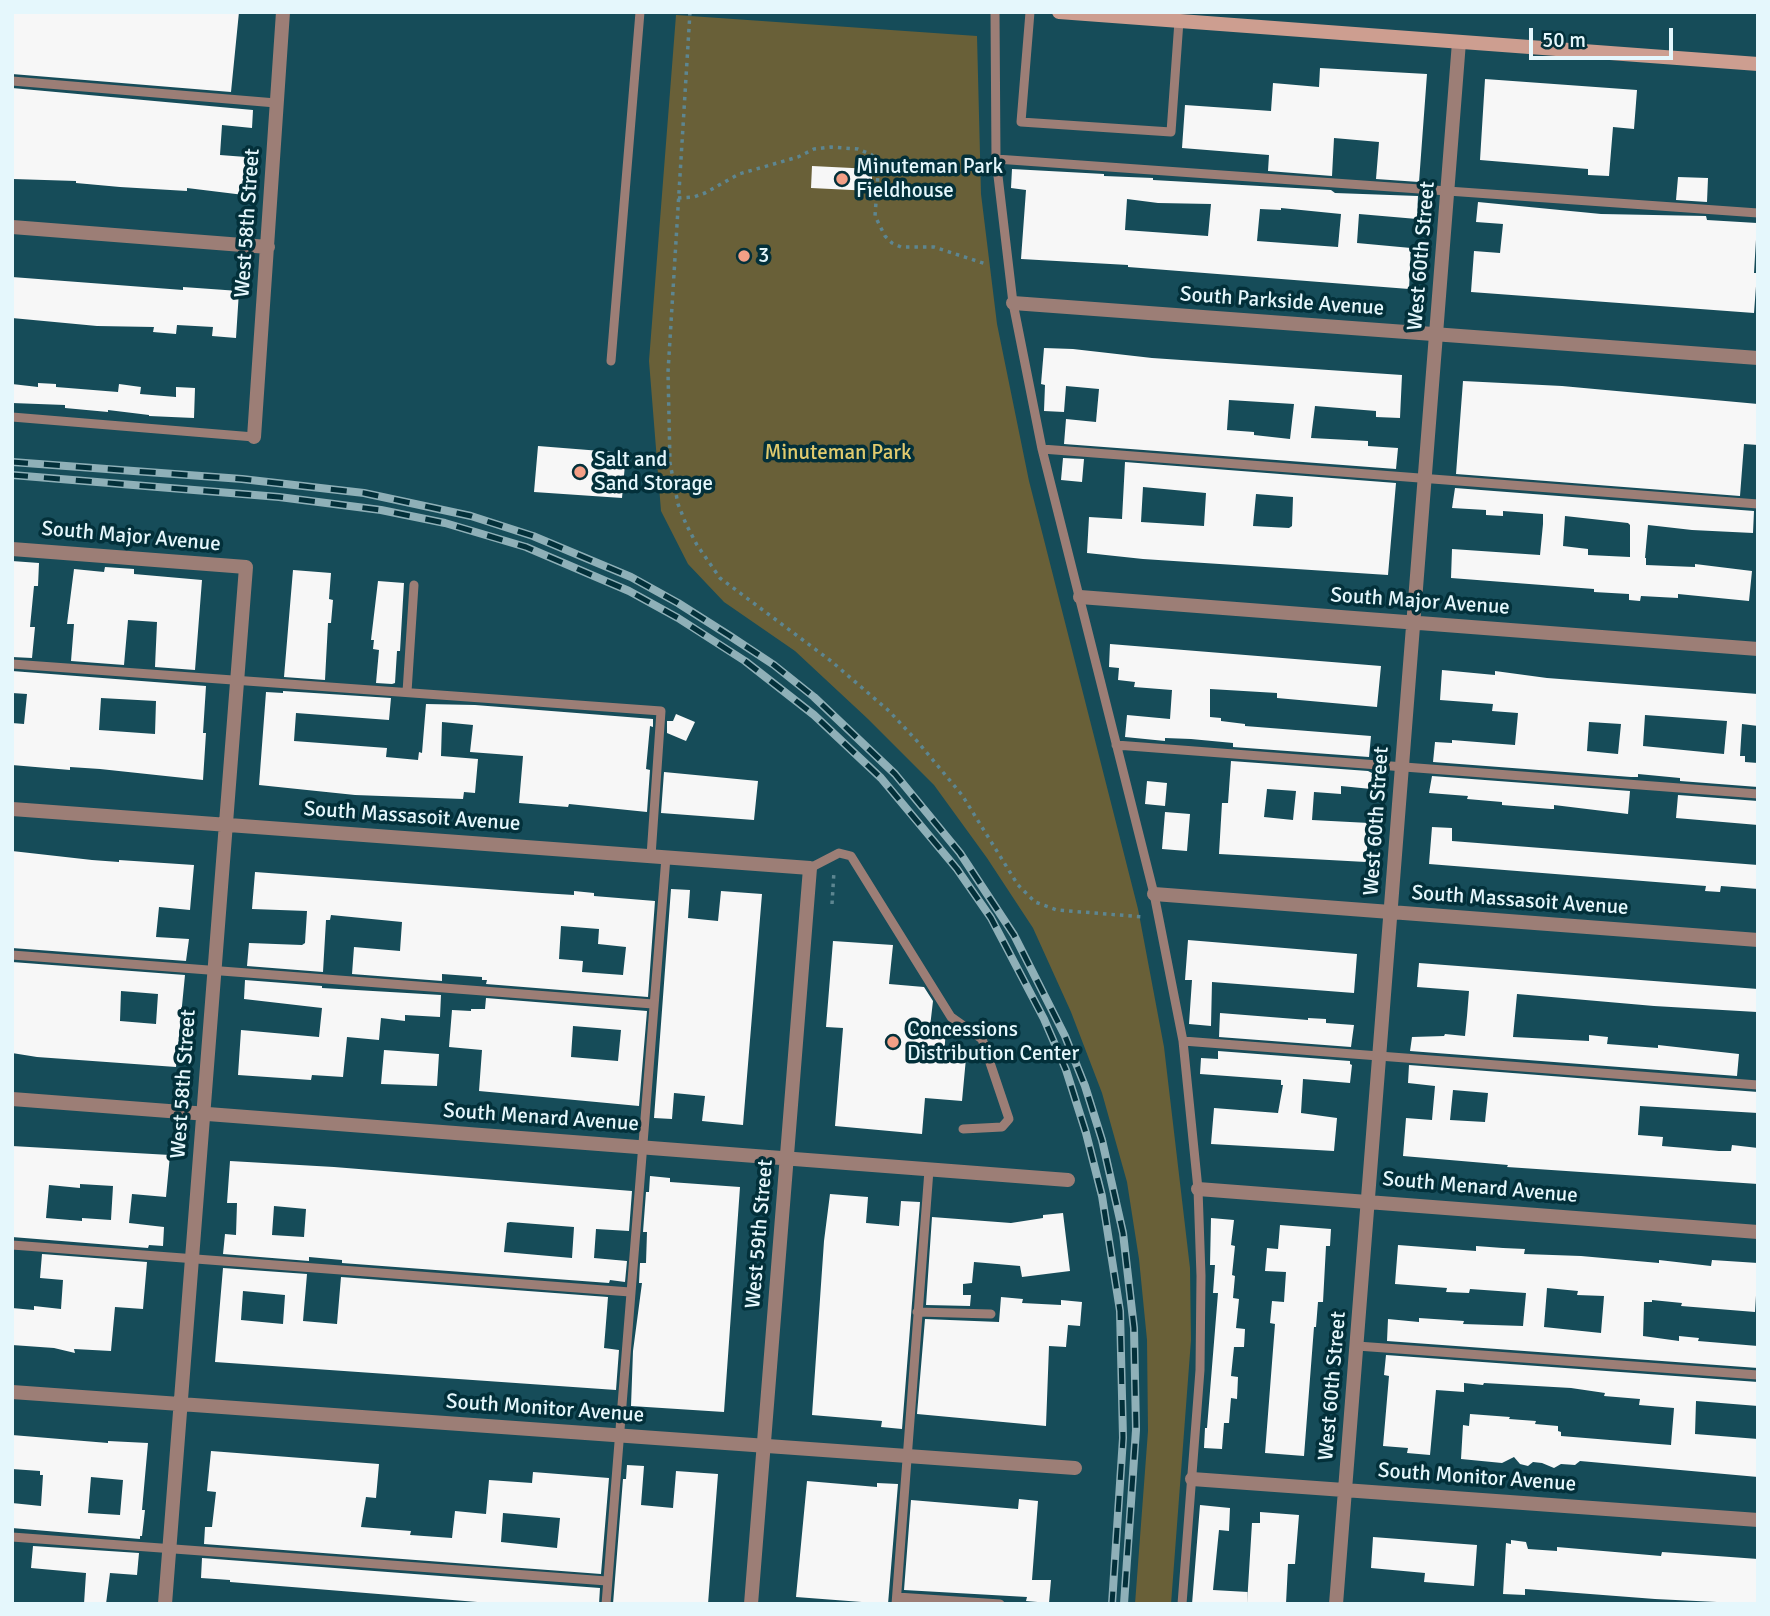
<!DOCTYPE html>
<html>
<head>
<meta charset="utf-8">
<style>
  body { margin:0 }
  #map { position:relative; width:1770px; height:1616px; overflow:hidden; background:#164c59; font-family:Signika,sans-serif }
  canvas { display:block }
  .frame { position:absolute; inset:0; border:14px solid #e5f7fc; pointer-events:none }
  .scale { position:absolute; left:1529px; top:28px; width:144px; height:32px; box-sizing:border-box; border:4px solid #e5f7fc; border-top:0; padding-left:9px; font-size:21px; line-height:24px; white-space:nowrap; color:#e5f7fc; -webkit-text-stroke:5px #03303a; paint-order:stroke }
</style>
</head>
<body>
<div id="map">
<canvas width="1770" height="1616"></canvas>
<div class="frame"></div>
<div class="scale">50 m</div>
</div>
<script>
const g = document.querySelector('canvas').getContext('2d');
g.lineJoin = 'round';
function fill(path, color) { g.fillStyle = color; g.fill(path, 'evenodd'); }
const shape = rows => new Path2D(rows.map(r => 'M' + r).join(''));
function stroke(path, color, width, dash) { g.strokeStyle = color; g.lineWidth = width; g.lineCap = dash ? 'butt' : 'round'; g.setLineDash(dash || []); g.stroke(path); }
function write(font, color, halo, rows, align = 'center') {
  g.font = font + ' Signika,sans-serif'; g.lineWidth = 7; g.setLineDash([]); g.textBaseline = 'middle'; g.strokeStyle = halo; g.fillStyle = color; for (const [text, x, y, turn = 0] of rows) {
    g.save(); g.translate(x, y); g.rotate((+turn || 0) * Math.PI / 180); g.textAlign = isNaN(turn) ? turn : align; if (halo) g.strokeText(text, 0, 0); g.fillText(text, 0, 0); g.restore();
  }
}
const green = shape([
  [676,15,977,36,981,194,997,324,1029,481,1138,909,1164,1047,1190,1268,1191,1340,1171,1604,1135,1604,1148,1431,1147,1340,1139,1259,1127,1182,1102,1093,1071,1012,1033,928,987,858,934,785,868,719,795,651,724,602,688,564,661,511,649,361]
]);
const building = shape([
  [12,12,239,12,231,92,12,74],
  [1320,68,1427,74,1419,182,1376,179,1379,142,1334,138,1332,176,1268,171,1269,155,1182,148,1185,105,1271,111,1273,83,1319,87],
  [1485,79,1637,90,1634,129,1613,127,1609,176,1588,175,1588,169,1480,160],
  [12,88,253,110,252,128,222,125,220,155,246,157,244,195,187,188,187,191,120,187,76,183,76,181,13,179],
  [812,166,872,169,872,191,811,188],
  [1012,169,1104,174,1104,176,1153,178,1153,180,1331,190,1335,193,1418,196,1417,219,1359,214,1357,243,1411,248,1409,289,1128,267,1128,265,1021,259,1026,190,1011,188],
  [1127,199,1158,203,1211,204,1208,236,1125,230],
  [1281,208,1341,214,1338,247,1257,241,1260,209,1281,210],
  [1678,177,1708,178,1707,202,1676,200],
  [1478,202,1601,214,1706,216,1707,220,1757,223,1754,273,1757,273,1754,313,1471,292,1474,251,1500,253,1503,224,1476,222],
  [12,277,183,290,183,287,239,291,236,338,212,336,213,327,177,325,176,334,153,332,154,327,97,326,12,318],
  [1044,348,1073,349,1152,358,1402,375,1400,418,1376,417,1376,411,1315,406,1311,438,1368,441,1368,446,1398,448,1396,469,1064,444,1066,419,1096,422,1099,389,1066,386,1064,412,1044,411,1045,385,1041,384],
  [1229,400,1294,404,1290,439,1254,435,1254,432,1227,430],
  [1463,381,1562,386,1758,404,1758,445,1744,444,1740,496,1456,474],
  [38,383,56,384,56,387,118,392,119,384,141,387,140,394,176,397,176,387,195,388,194,418,149,416,149,415,108,410,108,412,65,408,65,405,12,403,12,384,38,387],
  [538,446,626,453,622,498,534,492],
  [1063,458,1084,459,1082,482,1061,480],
  [1125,462,1396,483,1388,575,1143,559,1087,553,1089,517,1122,519],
  [1143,487,1206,493,1204,526,1141,522],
  [1256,494,1293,497,1292,526,1289,528,1253,526],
  [1455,488,1754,511,1753,533,1692,530,1648,525,1645,558,1646,558,1646,565,1695,567,1695,564,1752,571,1749,601,1678,594,1678,598,1641,596,1640,601,1629,600,1629,594,1594,592,1594,589,1451,578,1452,549,1540,555,1543,524,1543,514,1503,511,1503,516,1486,515,1486,510,1452,508],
  [1565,516,1628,523,1630,525,1630,557,1588,555,1588,549,1563,546],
  [12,561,39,563,38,586,34,586,30,627,35,627,32,658,12,657],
  [105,567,134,569,134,574,202,580,195,670,155,667,157,622,128,620,124,665,71,661,74,624,67,624,74,569,104,572],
  [293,570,331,573,329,599,333,600,331,623,328,623,325,680,284,677],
  [378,581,404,583,400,651,397,651,395,683,392,684,376,683,379,650,373,649,374,640,371,640],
  [1110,644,1381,666,1377,707,1277,698,1277,693,1210,689,1210,717,1221,718,1221,721,1245,724,1245,726,1371,736,1369,757,1233,747,1233,743,1191,739,1165,738,1165,741,1125,737,1127,715,1170,719,1172,690,1134,687,1135,682,1118,680,1119,668,1109,667],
  [1442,670,1495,675,1495,671,1547,678,1758,694,1758,726,1742,724,1740,756,1745,756,1745,762,1758,763,1758,787,1680,781,1680,778,1638,774,1638,777,1631,777,1433,762,1435,742,1452,743,1452,740,1515,745,1518,713,1492,711,1493,704,1440,700],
  [1645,715,1727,721,1724,754,1643,746],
  [1589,722,1621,724,1618,754,1587,751],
  [12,671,206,686,203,733,206,733,203,780,100,769,70,767,70,770,12,765,12,723,24,724,27,694,12,693],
  [101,698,156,701,155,734,99,730],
  [283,691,391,698,389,720,296,713,294,741,387,748,386,757,418,760,419,752,422,753,426,704,475,705,653,719,653,727,650,726,646,769,650,770,647,812,569,804,568,807,519,803,523,756,470,752,473,725,442,722,441,756,478,759,475,793,464,792,463,799,355,795,259,785,266,692,283,693],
  [676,714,695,722,686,741,667,733,667,721,673,721],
  [1231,761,1368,771,1372,773,1371,789,1341,786,1341,794,1314,792,1312,820,1369,823,1366,862,1219,854,1222,803,1228,803],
  [1267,789,1296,791,1293,820,1264,817],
  [664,772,758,781,754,820,661,813],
  [1432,776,1630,791,1628,814,1554,805,1554,809,1551,809,1502,805,1502,802,1467,799,1468,796,1429,793],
  [1147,781,1167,783,1165,806,1145,804],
  [1678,795,1758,801,1758,825,1676,818],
  [1165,812,1190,814,1187,851,1162,849],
  [1432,827,1452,828,1452,841,1758,865,1758,889,1721,886,1720,892,1705,891,1706,886,1429,864],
  [12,851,92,860,119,862,119,860,194,865,190,910,159,907,156,937,189,939,186,961,12,948],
  [255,872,542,893,574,895,574,891,594,893,594,896,655,901,648,997,486,984,487,980,482,980,482,977,442,974,442,981,352,974,354,947,400,951,402,922,331,915,330,920,326,920,323,972,247,966,249,943,302,945,305,943,307,911,252,909],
  [561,926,599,929,598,944,626,947,623,975,582,972,583,961,559,959],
  [671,889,690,890,688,918,718,921,721,891,762,894,743,1125,702,1121,705,1096,674,1093,672,1119,654,1118],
  [1188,940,1357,954,1354,993,1212,982,1211,1026,1189,1024,1192,980,1185,980],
  [833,941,893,945,889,984,924,987,933,1001,930,1027,946,1028,944,1057,966,1058,962,1101,925,1098,922,1134,835,1126,843,1028,826,1027],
  [12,962,185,975,176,1067,37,1057,12,1053],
  [121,991,158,994,156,1024,120,1021],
  [1419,963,1758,989,1757,1012,1654,1006,1517,994,1513,1037,1589,1041,1589,1035,1608,1037,1607,1044,1658,1048,1658,1045,1739,1054,1737,1076,1410,1051,1412,1037,1444,1036,1445,1034,1465,1036,1467,1016,1469,991,1417,987],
  [245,980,322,986,322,988,441,995,440,1017,405,1015,405,1021,381,1018,379,1040,347,1037,343,1077,312,1075,311,1080,238,1075,241,1030,319,1037,322,1008,244,999],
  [486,998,647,1011,639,1106,479,1091,482,1050,449,1047,452,1010,471,1011,471,1009,485,1009],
  [573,1026,621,1030,618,1061,571,1057],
  [1220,1013,1308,1020,1308,1018,1326,1019,1326,1023,1354,1025,1351,1047,1219,1037],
  [384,1050,439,1054,437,1086,381,1084],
  [1218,1051,1350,1061,1350,1064,1352,1065,1350,1083,1303,1079,1301,1113,1337,1118,1334,1151,1211,1144,1214,1108,1278,1113,1283,1085,1281,1085,1281,1080,1200,1074,1201,1058,1218,1059],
  [1409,1065,1758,1092,1758,1113,1640,1106,1638,1135,1663,1137,1662,1146,1719,1151,1731,1151,1732,1145,1758,1148,1758,1184,1507,1167,1508,1165,1403,1156,1406,1118,1432,1120,1435,1086,1408,1083],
  [1453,1090,1488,1093,1485,1122,1450,1120],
  [12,1146,170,1155,166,1197,132,1194,129,1223,164,1227,163,1246,149,1245,148,1248,12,1237],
  [80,1184,113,1186,111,1220,82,1218,82,1221,46,1218,49,1185,80,1188],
  [230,1161,334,1167,632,1191,629,1231,596,1229,594,1258,627,1261,625,1282,610,1280,609,1283,342,1263,342,1260,309,1257,309,1261,223,1254,225,1234,236,1235,237,1203,227,1203],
  [274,1206,306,1209,304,1237,272,1235],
  [510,1222,574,1227,572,1258,504,1252,507,1223],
  [650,1176,670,1178,670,1182,740,1187,724,1412,631,1406,633,1351,642,1283,639,1283,640,1263,646,1263,647,1232,643,1232,646,1192,649,1192],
  [830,1194,868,1197,866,1223,899,1226,901,1201,920,1202,902,1429,881,1427,882,1421,812,1415,824,1241],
  [1063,1213,1070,1271,1022,1277,1020,1266,974,1262,972,1283,963,1284,963,1295,971,1295,970,1306,926,1305,932,1217,1011,1223,1043,1218,1043,1215],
  [1211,1218,1234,1220,1231,1245,1235,1246,1232,1275,1235,1276,1233,1298,1239,1299,1236,1328,1245,1329,1244,1347,1234,1347,1231,1376,1238,1377,1237,1399,1231,1398,1229,1423,1224,1423,1222,1449,1204,1448,1205,1428,1207,1428,1218,1293,1213,1293,1215,1265,1210,1265],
  [1280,1225,1331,1229,1330,1246,1326,1246,1323,1302,1318,1302,1316,1327,1314,1327,1304,1456,1265,1453,1275,1324,1270,1323,1272,1301,1284,1302,1286,1272,1265,1271,1267,1248,1278,1249],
  [1398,1245,1476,1251,1476,1246,1503,1248,1525,1249,1524,1254,1581,1256,1659,1263,1659,1260,1711,1266,1712,1260,1758,1263,1755,1312,1681,1306,1682,1303,1652,1300,1652,1302,1644,1302,1643,1336,1679,1341,1679,1336,1699,1338,1698,1341,1758,1346,1758,1368,1387,1341,1388,1319,1419,1322,1419,1318,1464,1321,1463,1324,1523,1326,1526,1293,1470,1289,1469,1293,1446,1292,1447,1288,1395,1284],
  [1547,1288,1578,1291,1577,1295,1604,1296,1601,1333,1544,1327],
  [42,1254,147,1262,143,1309,115,1307,111,1351,74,1349,75,1353,54,1348,12,1345,12,1308,34,1310,34,1306,61,1309,63,1280,40,1278],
  [223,1268,307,1274,303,1321,337,1324,341,1277,608,1297,604,1348,619,1350,616,1390,215,1362],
  [243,1291,285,1295,283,1324,241,1320],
  [1001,1297,1023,1299,1022,1303,1061,1305,1061,1300,1082,1302,1080,1326,1068,1325,1066,1347,1049,1346,1046,1426,917,1414,925,1319,999,1322],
  [1386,1355,1758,1382,1758,1406,1696,1401,1695,1434,1758,1439,1758,1477,1580,1461,1575,1465,1561,1464,1554,1468,1542,1463,1533,1462,1528,1466,1520,1464,1514,1457,1502,1463,1461,1459,1463,1425,1469,1426,1470,1414,1510,1417,1509,1419,1536,1421,1535,1424,1558,1426,1558,1431,1561,1432,1561,1436,1671,1445,1674,1408,1639,1405,1640,1399,1604,1396,1605,1393,1571,1388,1484,1383,1483,1385,1464,1383,1464,1392,1436,1390,1430,1455,1407,1453,1408,1448,1383,1446,1389,1376,1384,1375],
  [12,1435,108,1443,108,1441,148,1443,142,1510,145,1510,142,1536,140,1536,140,1539,12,1528,12,1503,41,1506,43,1475,40,1475,40,1471,12,1469],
  [91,1477,123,1480,120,1515,88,1513],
  [211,1451,379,1464,376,1498,366,1497,361,1527,411,1531,410,1535,452,1538,455,1511,486,1514,489,1480,532,1483,533,1472,609,1478,601,1574,204,1544,205,1527,212,1527,216,1492,207,1491],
  [503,1513,560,1518,557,1548,501,1542],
  [627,1465,644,1466,641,1505,673,1508,676,1471,718,1474,708,1604,613,1604,623,1479,626,1479],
  [807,1481,877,1487,877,1483,898,1484,888,1604,796,1597],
  [1019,1499,1038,1501,1032,1580,1051,1580,1049,1603,1026,1601,1027,1597,904,1590,911,1500,1018,1509],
  [1200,1505,1230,1508,1229,1531,1219,1530,1213,1590,1248,1592,1247,1604,1192,1604],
  [1260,1512,1299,1515,1295,1564,1288,1564,1286,1604,1247,1604,1252,1523,1260,1523],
  [1373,1537,1477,1545,1474,1586,1424,1582,1425,1573,1371,1568],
  [1511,1540,1526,1542,1528,1549,1557,1551,1557,1547,1661,1556,1662,1552,1758,1559,1758,1604,1655,1599,1525,1589,1525,1595,1503,1594,1506,1543,1511,1544],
  [33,1546,139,1553,137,1575,110,1573,106,1604,84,1604,86,1573,31,1568],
  [202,1558,600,1588,599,1604,502,1604,230,1582,230,1580,201,1578]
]);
const path = shape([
  [690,12,668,372,670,463,678,504,686,524,697,545,720,578,831,661,889,711,917,741,962,795,1018,885,1035,902,1057,910,1144,917],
  [678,198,694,197,705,193,739,174,798,157,814,149,831,147,858,149,872,155,875,163,878,174,875,216,885,236,892,243,901,247,934,247,986,264],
  [832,904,834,871]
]);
const lane = shape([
  [995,12,996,159,1013,303,1042,449,1154,894,1183,1041,1198,1189,1201,1276,1200,1370,1182,1604],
  [1030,12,1021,122,1171,132,1179,21],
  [12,81,276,103],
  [996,159,1758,213],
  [611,361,640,12],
  [12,417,254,437],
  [1042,449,1758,504],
  [12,664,661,711,651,856],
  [407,692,414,585],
  [1116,745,1758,794],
  [810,868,839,853,851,856,951,1017,982,1039,1009,1119,1002,1127,963,1129],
  [12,955,653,1004],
  [1183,1041,1758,1085],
  [12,1245,630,1292],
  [917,1312,991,1314],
  [1357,1346,1758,1375],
  [12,1537,607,1581],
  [897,1597,1000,1604],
  [606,1604,666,857],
  [896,1604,929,1170]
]);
const street = shape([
  [12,227,268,247],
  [1013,303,1758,358],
  [254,437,283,12],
  [12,549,246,567,165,1604],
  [1080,597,1758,649],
  [12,809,810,868,751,1604],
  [1154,894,1758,940],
  [12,1099,1068,1180],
  [1198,1189,1758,1232],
  [12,1392,1075,1468],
  [1192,1479,1758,1520],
  [1336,1604,1459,42]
]);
const secondary = shape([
  [1059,12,1758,64]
]);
const rail = shape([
  [12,462,242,479,364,493,471,516,533,536,631,577,678,603,730,636,774,665,814,697,895,774,960,853,1014,935,1065,1036,1085,1086,1102,1140,1123,1233,1134,1328,1136,1430,1124,1604],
  [12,475,279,497,381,510,445,523,526,547,629,591,678,618,745,661,814,715,881,778,957,869,991,918,1044,1019,1066,1070,1086,1133,1102,1196,1120,1311,1123,1438,1112,1604]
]);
const markers = [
  [842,179,7,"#f39f86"],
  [744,256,7,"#f39f86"],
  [580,472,7,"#f39f86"],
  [893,1042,7,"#f39f86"]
];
const poiNames = [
  ["Minuteman Park",856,167],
  ["Fieldhouse",856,191],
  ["3",758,256],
  ["Salt and",594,460],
  ["Sand Storage",594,484],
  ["Concessions",907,1030],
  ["Distribution Center",907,1054]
];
const streetNames = [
  ["West 58th Street",248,223,-86],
  ["West 60th Street",1422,256,-85],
  ["South Parkside Avenue",1282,302,4],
  ["South Major Avenue",131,537,5],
  ["South Major Avenue",1420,602,4],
  ["South Massasoit Avenue",412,817,4],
  ["West 60th Street",1377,821,-86],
  ["South Massasoit Avenue",1520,901,4],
  ["West 58th Street",184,1084,-86],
  ["South Menard Avenue",541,1118,4],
  ["South Menard Avenue",1480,1188,5],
  ["West 59th Street",760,1234,-85],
  ["West 60th Street",1333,1386,-85],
  ["South Monitor Avenue",545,1409,4],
  ["South Monitor Avenue",1477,1478,4]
];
const parkNames = [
  ["Minuteman Park",838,453]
];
fill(green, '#696038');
fill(building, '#f7f7f7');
stroke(path, '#5d8691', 3.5, [3.5, 5]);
stroke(lane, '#9c7e76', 9);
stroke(street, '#9c7e76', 14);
stroke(secondary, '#cd9e90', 14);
stroke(rail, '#8fb0b8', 8);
stroke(rail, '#03303a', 5, [16]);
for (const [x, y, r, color] of markers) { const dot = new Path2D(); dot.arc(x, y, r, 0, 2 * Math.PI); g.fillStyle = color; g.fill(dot); stroke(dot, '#03303a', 2.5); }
write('21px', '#e5f7fc', '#03303a', poiNames, 'left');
write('21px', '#e5f7fc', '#03303a', streetNames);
write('21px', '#e1cb6e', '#03303a', parkNames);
</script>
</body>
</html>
